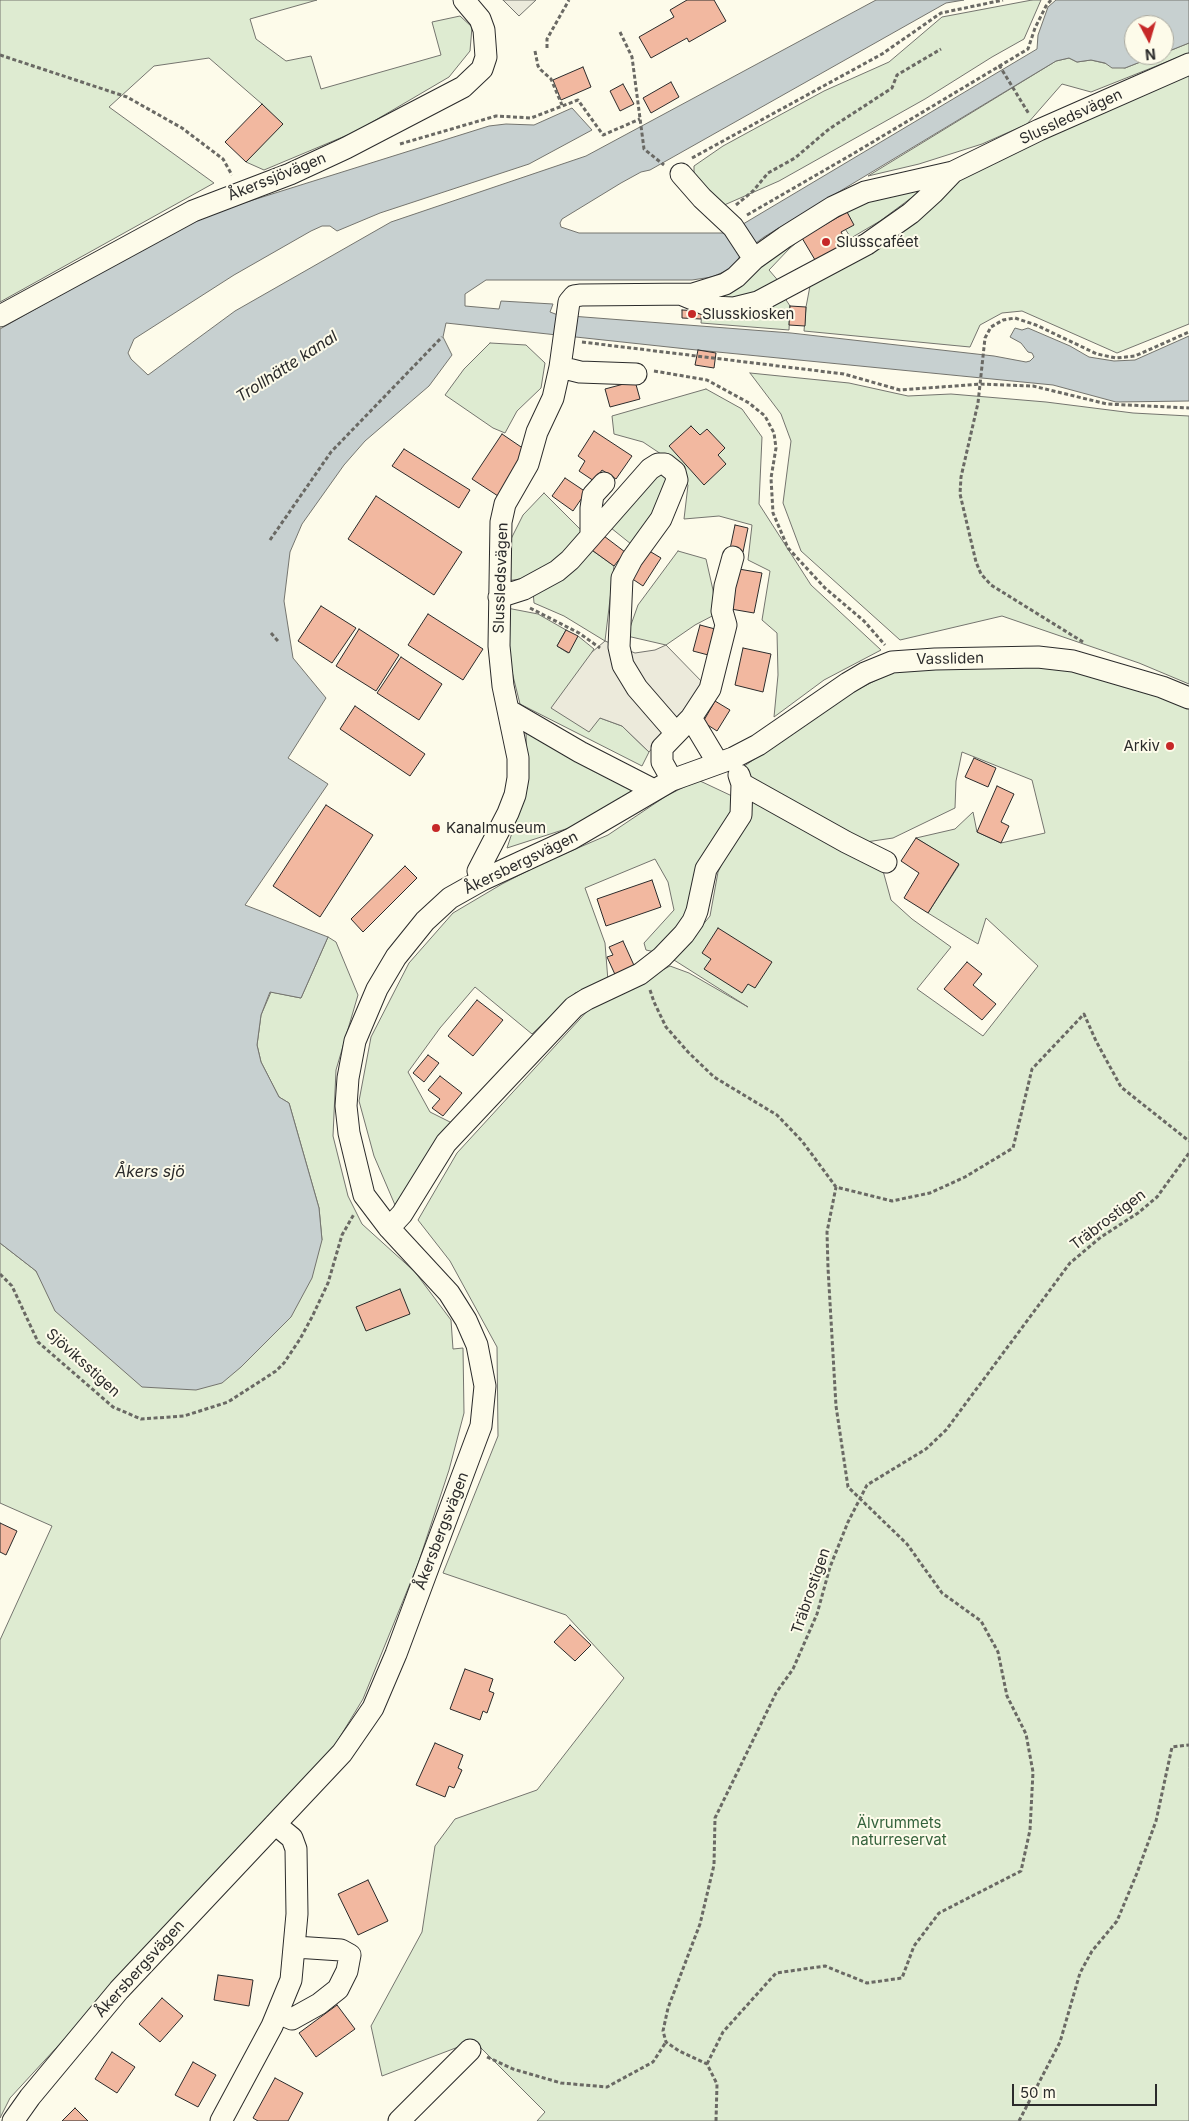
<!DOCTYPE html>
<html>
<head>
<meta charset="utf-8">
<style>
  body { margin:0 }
  #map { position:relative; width:1189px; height:2121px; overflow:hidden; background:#fdfbea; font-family:Inter,sans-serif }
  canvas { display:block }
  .north { position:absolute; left:1124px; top:15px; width:50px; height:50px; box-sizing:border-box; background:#fdfbea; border:1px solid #a9a89e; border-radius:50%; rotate:174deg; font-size:14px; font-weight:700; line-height:20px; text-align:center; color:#2b2b2b }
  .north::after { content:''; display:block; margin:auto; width:18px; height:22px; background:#c62828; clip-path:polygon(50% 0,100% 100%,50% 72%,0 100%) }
  .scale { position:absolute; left:1012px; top:2084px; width:145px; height:22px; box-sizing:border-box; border:2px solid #2b2b2b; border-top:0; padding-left:6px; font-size:15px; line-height:18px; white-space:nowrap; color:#2b2b2b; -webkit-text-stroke:4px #fdfbea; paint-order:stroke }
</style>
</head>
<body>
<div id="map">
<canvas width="1189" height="2121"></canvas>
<div class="north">N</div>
<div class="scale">50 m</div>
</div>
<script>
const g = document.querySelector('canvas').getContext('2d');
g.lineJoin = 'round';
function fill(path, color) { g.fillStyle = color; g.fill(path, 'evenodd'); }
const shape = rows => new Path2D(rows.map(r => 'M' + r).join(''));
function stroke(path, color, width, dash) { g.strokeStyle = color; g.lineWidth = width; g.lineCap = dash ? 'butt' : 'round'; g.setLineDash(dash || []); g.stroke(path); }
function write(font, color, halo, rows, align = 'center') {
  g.font = font + ' Inter,sans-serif'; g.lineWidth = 4; g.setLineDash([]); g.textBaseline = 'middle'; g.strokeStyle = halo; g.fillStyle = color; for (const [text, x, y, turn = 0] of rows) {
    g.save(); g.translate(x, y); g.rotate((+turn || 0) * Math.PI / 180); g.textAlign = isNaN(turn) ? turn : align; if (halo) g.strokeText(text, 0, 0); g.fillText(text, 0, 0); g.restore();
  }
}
const green = shape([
  [0,0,317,0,250,19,256,39,286,61,311,56,321,89,441,55,432,22,460,16,472,27,470,51,449,77,357,131,264,170,246,162,282,124,262,104,209,58,154,66,109,107,214,183,0,302,0,0],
  [1032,0,1041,0,1024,39,992,57,925,99,779,181,722,206,694,176,694,166,723,146,824,91,889,62,942,17,1032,0],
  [1189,43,1189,53,1091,92,1062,84,1027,124,982,144,919,164,868,176,1056,61,1069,58,1077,62,1091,60,1125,68,1158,55,1164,55,1164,53,1189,43],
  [1189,71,1189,324,1117,353,1022,311,1002,313,980,325,970,347,804,331,806,307,810,286,819,273,959,173,1189,71],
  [930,184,880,221,851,238,833,210,930,184],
  [802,238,789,249,769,270,781,284,751,298,723,300,714,292,802,238],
  [781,292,790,306,789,330,701,323,702,311,781,292],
  [490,343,526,345,545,363,541,388,517,411,505,433,493,428,445,395,464,369,490,343],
  [750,373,849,383,908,396,951,394,1046,402,1133,413,1189,416,1189,684,1139,663,1002,616,900,640,801,551,783,503,791,441,781,414,750,373],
  [706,389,742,409,762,437,759,504,811,585,881,650,824,680,774,717,778,675,777,633,762,620,770,571,748,560,752,525,719,516,684,519,688,485,661,454,643,442,614,434,612,416,706,389],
  [661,469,670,481,665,494,631,544,611,528,661,469],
  [544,493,582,531,554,567,528,578,506,581,511,539,523,515,544,493],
  [589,548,614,566,605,641,564,616,534,603,533,591,589,548],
  [678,551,706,559,713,590,716,614,695,625,666,645,627,636,638,605,678,551],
  [507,608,538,614,566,630,557,646,568,653,578,636,594,649,592,652,600,718,622,726,649,752,642,766,520,704,508,656,507,608],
  [1002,665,1072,669,1160,695,1189,707,1189,2121,537,2121,545,2112,474,2041,382,2076,371,2026,422,1932,435,1846,455,1819,537,1790,624,1678,566,1615,443,1573,498,1436,497,1347,450,1261,418,1220,457,1153,590,1008,670,966,689,973,748,1007,674,960,710,916,718,872,754,796,882,867,891,900,912,919,951,947,917,989,983,1036,1038,966,986,918,978,944,928,913,959,865,916,838,955,829,973,812,977,832,1001,843,1045,833,1032,780,962,752,956,781,955,808,893,838,866,842,749,783,743,767,848,694,897,670,1002,665],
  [526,729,639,789,575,826,507,848,527,788,526,729],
  [698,780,732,796,733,811,689,917,655,952,646,950,644,943,674,910,668,882,655,859,585,888,605,943,608,981,575,993,532,1034,475,987,440,1028,408,1072,430,1112,452,1123,395,1205,374,1156,359,1101,371,1037,409,963,453,913,502,884,543,863,608,835,666,796,698,780],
  [328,937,336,942,358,995,336,1070,333,1136,348,1196,362,1224,415,1272,451,1320,453,1349,463,1348,464,1413,449,1470,418,1564,363,1699,335,1745,10,2098,0,2118,0,1640,52,1526,0,1503,0,1243,36,1271,44,1285,322,1240,319,1208,289,1103,279,1097,261,1062,257,1045,261,1015,271,992,301,998,328,937]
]);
const parking = shape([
  [503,0,536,0,519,16,503,0],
  [605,641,635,653,655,650,666,645,705,685,649,752,622,726,600,718,589,732,551,708,592,652,605,641]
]);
const water = shape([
  [876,0,964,0,946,3,650,170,641,172,621,183,562,219,560,223,561,227,579,233,728,233,1037,49,1038,35,1048,7,1056,0,1189,0,1189,43,1164,53,1164,25,1134,25,1134,55,1158,55,1125,68,1112,68,1105,63,1091,60,1077,62,1069,58,1056,61,764,237,741,254,736,263,728,270,712,277,692,280,486,280,465,294,465,306,499,309,501,301,553,304,550,312,558,315,791,333,994,356,1026,362,1030,361,1034,357,1032,353,1028,352,1021,343,1010,337,1015,328,1022,330,1028,328,1070,346,1089,357,1114,361,1135,360,1189,336,1189,401,1116,402,1053,385,687,349,446,323,443,337,452,355,429,386,365,441,344,465,302,524,290,552,284,601,293,658,326,698,288,758,328,784,245,905,328,937,301,998,270,992,261,1015,257,1045,261,1062,279,1097,289,1103,319,1208,322,1240,312,1278,291,1317,241,1367,222,1383,196,1390,142,1387,55,1311,36,1271,0,1243,0,329,168,234,221,210,489,126,506,124,534,125,572,108,592,130,529,164,380,213,337,231,330,226,322,226,311,231,234,275,134,339,128,353,131,359,148,375,235,311,391,222,586,156,876,0]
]);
const building = shape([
  [687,0,714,0,726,21,689,42,687,38,651,58,639,37,674,17,670,10,687,0],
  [583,67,591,87,561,100,553,80,583,67],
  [671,82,679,97,651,113,643,98,671,82],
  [623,84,634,104,620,111,610,91,623,84],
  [262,104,283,124,246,162,225,142,262,104],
  [847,212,854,225,841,232,849,246,818,265,802,238,847,212],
  [790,306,806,307,805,326,789,325,790,306],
  [682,310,702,311,701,319,682,318,682,310],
  [698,350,716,353,714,368,695,365,698,350],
  [635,381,640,399,610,407,605,389,635,381],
  [691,426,700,435,707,429,725,448,718,455,726,464,704,485,669,446,691,426],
  [594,431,632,456,616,479,602,470,594,481,579,471,585,461,578,456,594,431],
  [502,434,527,451,498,496,472,479,502,434],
  [404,449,470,490,459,508,392,466,404,449],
  [565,478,586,492,573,511,552,496,565,478],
  [376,496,462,552,434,595,348,539,376,496],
  [735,525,748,528,743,552,730,549,735,525],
  [600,533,625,552,614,566,589,548,600,533],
  [646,549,661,558,643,586,628,576,646,549],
  [733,568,762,573,754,613,725,608,733,568],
  [321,606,356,628,332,663,298,641,321,606],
  [428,614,483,649,463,680,408,645,428,614],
  [700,625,719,630,712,656,693,651,700,625],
  [359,629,399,655,376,691,336,666,359,629],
  [566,630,578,636,569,653,557,646,566,630],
  [743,648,771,654,763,692,735,685,743,648],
  [401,657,442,684,419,720,377,693,401,657],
  [715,701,730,710,717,731,703,722,715,701],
  [355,706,425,754,410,776,340,729,355,706],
  [974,758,996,768,988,787,965,777,974,758],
  [997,786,1014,794,1001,822,1009,826,1001,843,977,832,997,786],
  [326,805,373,835,320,917,273,886,326,805],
  [916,838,959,864,928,913,904,898,919,873,901,861,916,838],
  [405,866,417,878,363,932,351,919,405,866],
  [652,880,661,907,606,926,597,899,652,880],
  [718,928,772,962,755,988,748,984,742,993,704,969,711,959,702,953,718,928],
  [623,941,637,972,618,981,607,957,613,955,609,947,623,941],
  [967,962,982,974,973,985,996,1004,982,1020,944,989,967,962],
  [477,1000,503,1020,473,1056,448,1036,477,1000],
  [428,1055,439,1063,424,1082,413,1073,428,1055],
  [440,1076,462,1093,443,1116,432,1108,440,1099,428,1090,440,1076],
  [400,1289,410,1314,366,1331,356,1307,400,1289],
  [0,1523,17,1531,6,1555,0,1552,0,1523],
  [570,1625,591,1645,575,1661,554,1642,570,1625],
  [465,1669,493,1679,489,1691,494,1693,487,1713,483,1711,480,1720,450,1709,465,1669],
  [435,1743,463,1755,458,1768,462,1770,454,1788,449,1786,445,1797,416,1785,435,1743],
  [368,1880,388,1921,358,1935,338,1894,368,1880],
  [218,1975,253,1980,249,2006,214,2000,218,1975],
  [162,1998,183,2016,160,2042,139,2024,162,1998],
  [337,2005,355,2029,316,2057,299,2033,337,2005],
  [112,2052,135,2067,117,2093,95,2079,112,2052],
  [193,2062,216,2075,198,2107,175,2095,193,2062],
  [275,2078,303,2093,288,2121,258,2121,253,2118,275,2078],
  [75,2108,88,2121,62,2121,75,2108]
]);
const path = shape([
  [620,32,632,57,644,149,664,165],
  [547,48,547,39,569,0],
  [535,51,538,66,541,70,551,79,562,105],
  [0,55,127,97,182,128,223,159,232,175],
  [999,65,1029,114],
  [400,144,496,116,531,118,578,100,603,135,640,119],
  [692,158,882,54,941,13,1003,0],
  [736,205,753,191,768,173,795,158,829,129,892,88,897,75,941,49],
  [747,215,851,155,1028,49,1035,28,1046,6,1051,0],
  [582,342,844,374,900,390,981,384,1033,386,1107,404,1189,408],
  [654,371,707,380,749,403,765,416,774,433,776,448,771,478,773,513,788,548,825,588,864,621,885,645],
  [270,540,331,452,442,337],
  [530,608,579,633,600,648],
  [271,633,278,641],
  [1083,642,991,585,981,574,976,562,960,494,961,477,978,403,985,338,991,327,1003,320,1015,318,1036,325,1097,354,1116,358,1135,356,1189,332],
  [650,990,654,1002,666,1027,688,1052,714,1077,777,1115,802,1141,836,1187,892,1201,930,1193,965,1177,1013,1148,1032,1069,1084,1014,1096,1041,1121,1087,1189,1141],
  [0,1274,12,1286,38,1342,113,1407,141,1419,184,1416,228,1402,276,1371,284,1363,300,1339,312,1317,328,1283,342,1235,354,1214],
  [487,2057,513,2069,561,2083,607,2087,653,2062,666,2042],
  [707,2064,723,2032,776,1973,825,1966,867,1983,902,1978,914,1946,939,1913,1021,1871,1030,1830,1033,1772,1026,1734,1007,1696,998,1652,981,1621,942,1593,907,1544,848,1487,836,1406,828,1268,827,1232,836,1187],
  [716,2121,717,2084,707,2064,679,2051,666,2042,663,2031,668,2008,700,1924,714,1865,715,1818,776,1693,793,1669,817,1614,830,1567,848,1522,867,1485,926,1449,946,1430,1070,1263,1101,1237,1138,1213,1157,1197,1189,1153],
  [1019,2121,1060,2042,1080,1973,1092,1951,1117,1921,1137,1873,1156,1821,1172,1747,1189,1745]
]);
const minor = shape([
  [681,174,702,198,733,227,754,259],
  [683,295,712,307,734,308,758,302,867,244,911,213,933,193,953,172],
  [0,316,193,211,290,174,346,148,463,87,482,69,486,57,484,30,480,19,464,0],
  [560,367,580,372,636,374],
  [591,535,591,508,593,495,604,483],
  [499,597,524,589,557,571,570,560,650,469,658,464,665,464,675,472,677,480,661,519,632,559,622,578,619,647,623,665,637,688,676,733],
  [508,710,580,752,654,790],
  [691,718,718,763],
  [739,775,742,784,846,842,886,862],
  [672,780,662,762,662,748,691,718,710,689,726,625,722,611,725,586,733,557],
  [482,880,478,871,508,813,515,795,518,778,518,758,503,686,499,646,501,522,505,504,528,464,537,432,553,398,560,367,569,302,574,296,581,295,693,294,725,284,736,277,754,259,785,237,833,207,865,192,953,172,1039,130,1189,64],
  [389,1228,402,1214,446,1143,574,1007,587,999,640,974,662,957,684,934,693,921,697,911,706,869,741,815,742,784],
  [278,2013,292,2019,319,2004,338,1989,347,1971,350,1955,341,1950,295,1947],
  [13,2121,30,2097,119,1990,342,1753,373,1708,396,1654,475,1442,481,1426,485,1386,477,1345,466,1320,449,1293,389,1228,364,1195,349,1133,346,1106,348,1078,355,1041,377,989,396,957,425,921,450,898,482,880,571,839,672,780,733,758,758,745,848,683,865,673,892,662,935,659,1038,657,1073,661,1162,687,1189,698],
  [221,2121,272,2026,291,1980,297,1914,296,1849,292,1838,275,1824],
  [399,2121,470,2050]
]);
const markers = [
  [826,242,5,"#c62828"],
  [692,314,5,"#c62828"],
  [1170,746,5,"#c62828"],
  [436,828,5,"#c62828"]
];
const streetNames = [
  ["Slussledsvägen",1071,117,-25],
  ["Åkerssjövägen",277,177,-22],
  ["Slussledsvägen",501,578,-88],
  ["Vassliden",950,659,-1],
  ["Åkersbergsvägen",521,863,-26],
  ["Träbrostigen",1108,1220,-37],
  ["Sjöviksstigen",83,1363,42],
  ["Åkersbergsvägen",442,1531,-69],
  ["Träbrostigen",811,1591,-71],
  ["Åkersbergsvägen",140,1969,-48]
];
const poiNames = [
  ["Slusscaféet",836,242],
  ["Slusskiosken",702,314],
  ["Arkiv",1160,746,"right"],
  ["Kanalmuseum",446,828]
];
const parkNames = [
  ["Älvrummets",899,1823],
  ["naturreservat",899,1840]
];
const waterNames = [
  ["Trollhätte kanal",287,367,-33],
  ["Åkers sjö",150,1172]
];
fill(green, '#deebd1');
stroke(green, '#74746e', 1);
fill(parking, '#eceadb');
stroke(parking, '#74746e', 1);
fill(water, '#c7d0d0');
stroke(water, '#74746e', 1);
fill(building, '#f2b8a0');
stroke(building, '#2b2b2b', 1);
stroke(minor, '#2b2b2b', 23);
stroke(path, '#6a6964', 3, [4, 2.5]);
stroke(minor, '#fdfbea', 21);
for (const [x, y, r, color] of markers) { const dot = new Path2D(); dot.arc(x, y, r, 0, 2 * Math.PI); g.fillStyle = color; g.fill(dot); stroke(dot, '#fdfbea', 2); }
write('15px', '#2b2b2b', '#fdfbea', streetNames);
write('15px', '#2b2b2b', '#fdfbea', poiNames, 'left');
write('15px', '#34623c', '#fdfbea', parkNames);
write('italic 16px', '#2b2b2b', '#fdfbea', waterNames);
</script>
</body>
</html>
